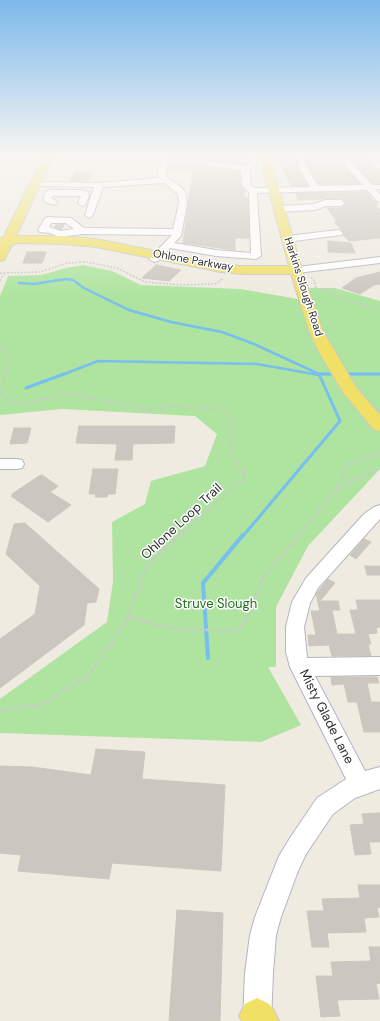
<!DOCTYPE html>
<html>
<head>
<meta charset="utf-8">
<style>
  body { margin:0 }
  canvas { display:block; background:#efebe1 }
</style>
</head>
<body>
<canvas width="380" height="1021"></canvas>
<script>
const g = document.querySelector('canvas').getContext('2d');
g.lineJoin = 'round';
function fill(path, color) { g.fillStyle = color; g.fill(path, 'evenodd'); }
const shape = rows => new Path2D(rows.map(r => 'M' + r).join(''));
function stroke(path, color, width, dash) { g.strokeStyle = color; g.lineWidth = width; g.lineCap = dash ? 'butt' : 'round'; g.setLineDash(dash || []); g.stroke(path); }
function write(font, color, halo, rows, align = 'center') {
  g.font = font + ' "DM Sans",sans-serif'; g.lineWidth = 3; g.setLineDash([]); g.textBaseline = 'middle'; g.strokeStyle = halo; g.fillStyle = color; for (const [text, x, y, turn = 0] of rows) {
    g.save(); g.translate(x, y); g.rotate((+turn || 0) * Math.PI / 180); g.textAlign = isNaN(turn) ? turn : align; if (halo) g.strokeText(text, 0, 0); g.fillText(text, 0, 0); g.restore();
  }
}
const green = shape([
  [83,265,112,271,141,285,241,289,309,301,303,288,335,288,380,301,380,469,308,546,276,607,276,667,268,667,301,725,261,742,0,733,0,699,107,622,113,582,112,522,145,504,151,481,205,466,217,434,195,416,62,409,0,415,0,296,8,276,41,275,66,268]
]);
const streamFar2 = shape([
  [19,283,34,284,66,279,73,280,84,288,129,310,171,322,222,332,254,344,319,374,336,374],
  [344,374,380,374],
  [62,375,98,361,257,364,319,375]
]);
const streamFar1 = shape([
  [318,374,336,374],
  [344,374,380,374],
  [26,388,64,374],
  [243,536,340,421,319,374,316,374]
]);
const stream = shape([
  [208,658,203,583,243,535]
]);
const building = shape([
  [170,155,240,155,240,164,211,161,206,162,208,167,240,171,240,183,244,189,245,198,248,198,249,238,235,238,235,250,183,243,193,171,168,170,170,155],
  [280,155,295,155,299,170,307,186,291,186,282,166,280,155],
  [306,155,339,155,345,167,360,184,319,184,309,168,306,155],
  [350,155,364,155,376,169,380,170,380,184,373,184,353,162,350,155],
  [75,171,94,172,87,181,70,181,75,171],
  [366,192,378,205,375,205,380,210,380,238,349,241,343,235,344,232,334,222,337,222,327,208,341,208,346,204,346,202,341,198,299,200,295,193,366,192],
  [328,241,351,243,355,253,328,252,328,241],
  [27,252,46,252,42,263,23,263,27,252],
  [156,265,181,270,169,281,142,278,156,265],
  [380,272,380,284,374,285,360,294,342,288,356,278,380,272],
  [79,426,175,426,174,443,133,444,132,460,115,460,117,444,76,443,79,426],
  [14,428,31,428,27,443,10,444,14,428],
  [93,469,118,469,115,494,108,494,107,497,95,497,96,494,89,494,93,469],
  [42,475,58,486,50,492,71,505,48,522,11,496,13,495,12,494,39,476,42,475],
  [25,523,99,589,96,602,87,603,84,625,0,688,0,639,35,614,40,586,6,554,14,524,25,523],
  [364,539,371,542,356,559,350,555,364,539],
  [365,566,380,566,380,575,367,575,365,566],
  [328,579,335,583,320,601,338,601,340,610,332,610,337,634,356,634,350,610,358,610,356,600,380,600,380,627,376,628,377,633,368,634,371,644,368,644,371,656,332,656,329,645,309,646,308,635,316,635,311,611,320,611,316,594,328,579],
  [331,677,377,677,379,683,367,683,371,702,380,702,380,732,364,732,357,702,348,702,344,684,332,685,331,677],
  [96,749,145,752,142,779,225,785,221,871,112,863,109,879,18,871,21,855,0,853,0,766,32,767,91,775,96,749],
  [380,813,380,842,369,842,371,854,355,855,350,825,364,824,362,814,380,813],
  [358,885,380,885,380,907,377,908,379,917,364,918,366,932,327,933,329,947,312,947,307,911,324,911,322,899,360,898,358,885],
  [177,910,223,913,220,1021,169,1021,177,910],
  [369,947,380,947,380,983,376,984,379,999,337,1000,340,1016,321,1017,316,976,333,976,331,962,371,961,369,947]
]);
const minorTunnel = shape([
  [56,224,66,230]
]);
const pathFar2 = shape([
  [0,273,40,272,67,263,86,262,117,268,145,282,182,285,215,284,224,278],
  [311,277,314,280,317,290,329,291,337,297,380,309],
  [0,281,5,272],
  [0,344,9,359,5,375]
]);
const pathFar1 = shape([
  [5,374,1,392,9,402,27,403,62,394,79,395,112,403,148,409,178,406,223,410,232,419,231,456,246,476,179,536],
  [338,488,380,468],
  [298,536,338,488,346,465,380,453]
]);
const path = shape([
  [128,618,176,629,235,631,246,621,262,579,299,535],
  [0,710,39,706,88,676,128,618,147,565,180,535]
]);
const minor = shape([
  [161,155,169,155,166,172,167,177,182,188,186,194,187,203,181,236,174,243,216,250,251,253,249,192,243,186,241,170,208,166,208,162,211,162,244,166,248,164,249,155,257,155,256,165,249,169,251,185,255,188,310,187,300,169,296,155,304,155,308,169,318,186,363,185,346,166,340,155,348,155,352,163,372,185,380,185,380,189,376,190,380,194,380,202,377,201,367,190,257,193,261,256,256,259,216,256,170,248,158,261,154,262,149,259,172,235,82,234,59,237,50,233,40,232,38,230,45,218,48,217,71,218,84,228,173,229,179,203,178,194,164,183,103,187,93,215,89,218,85,215,94,187,36,186,32,184,36,182,99,183,159,178,158,172,161,155],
  [51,223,66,223,74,229,61,231,49,227,51,223],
  [365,155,373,155,380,162,380,168,377,168,365,155],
  [50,190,82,190,88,192,89,196,85,205,82,206,78,203,81,196,53,196,51,198,58,202,54,205,45,202,43,198,47,191,50,190],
  [325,200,341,200,345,203,341,206,326,206,315,210,279,212,275,209,279,206,314,204,325,200],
  [338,230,341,231,343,233,341,235,287,242,282,239,287,236,338,230],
  [380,257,380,263,297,273,292,270,297,267,380,257],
  [0,459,17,459,22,460,24,464,22,468,17,469,0,469,0,459],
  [380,505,380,519,318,588,310,603,304,627,307,658,380,657,380,675,315,676,365,771,380,767,380,789,355,798,333,814,306,854,298,871,281,917,276,935,273,973,271,1021,243,1021,245,973,250,935,255,917,279,856,290,838,317,798,346,779,290,667,286,652,286,627,292,602,306,578,364,514,374,507,380,505]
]);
const major = shape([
  [44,155,54,155,16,236,62,236,96,239,221,264,242,266,289,266,263,169,262,155,272,155,273,169,304,276,323,331,356,387,380,415,380,431,374,430,343,392,320,354,309,331,291,274,242,274,221,272,96,247,62,244,19,243,12,245,4,260,0,261,0,238,3,238,44,155],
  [257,998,269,1004,273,1009,279,1021,242,1021,239,1016,245,1004,257,998]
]);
const farStreetnames = [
  ["Ohlone Parkway",193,261,10],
  ["Harkins Slough Road",303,287,72]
];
const streetNames = [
  ["Ohlone Loop Trail",182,522,-43],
  ["Misty Glade Lane",326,717,63]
];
const parkNames = [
  ["Struve Slough",216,605]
];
fill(green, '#aee49f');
stroke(streamFar2, '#77bfee', 2.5);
stroke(streamFar1, '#77bfee', 3);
stroke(stream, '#77bfee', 4);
fill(building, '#cbc7c0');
stroke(building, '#cbc7ba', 1);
stroke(minorTunnel, '#c8c5bd', 8, [8, 4.5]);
stroke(minor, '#b4b5c1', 2);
stroke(major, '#c9c9c9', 2);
stroke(pathFar2, '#c9c9c9', 1.5, [2, 1.5]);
stroke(pathFar1, '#c9c9c9', 2, [2.5, 2]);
stroke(path, '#c9c9c9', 2.5, [3.5, 2.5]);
fill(minor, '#fff');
fill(major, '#f0e065');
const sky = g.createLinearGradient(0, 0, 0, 298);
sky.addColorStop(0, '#7bb8ea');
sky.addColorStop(0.52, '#f8f6f2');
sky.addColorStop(1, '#f8f6f200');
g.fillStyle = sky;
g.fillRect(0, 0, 380, 298);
write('11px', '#2e2e2e', '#fff', farStreetnames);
write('13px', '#2e2e2e', '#fff', streetNames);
write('13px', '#236c1c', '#fff', parkNames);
</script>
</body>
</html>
